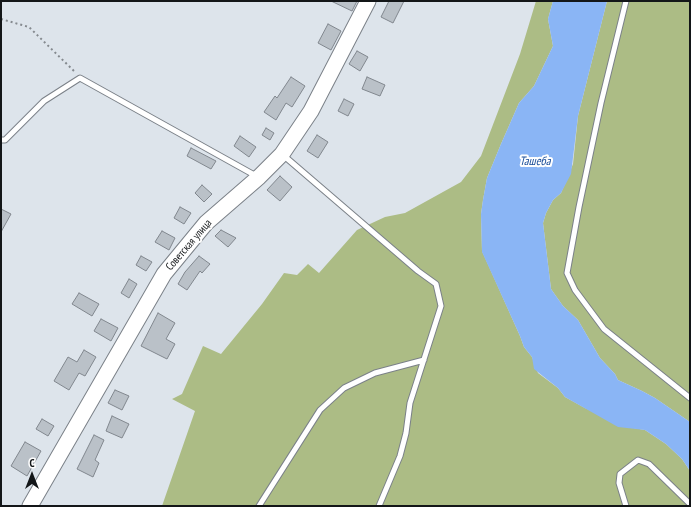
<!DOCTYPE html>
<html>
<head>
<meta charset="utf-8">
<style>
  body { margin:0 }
  #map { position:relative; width:691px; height:507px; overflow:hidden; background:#dde4eb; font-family:"PT Sans Narrow",sans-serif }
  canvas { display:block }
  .frame { position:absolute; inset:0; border:2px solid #131618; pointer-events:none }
  .north { position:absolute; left:12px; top:455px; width:40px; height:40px; -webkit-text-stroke:3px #fff; paint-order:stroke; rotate:0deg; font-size:11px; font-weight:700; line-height:16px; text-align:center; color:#131618 }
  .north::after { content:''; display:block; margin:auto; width:14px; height:18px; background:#131618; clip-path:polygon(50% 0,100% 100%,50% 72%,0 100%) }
</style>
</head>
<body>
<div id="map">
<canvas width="691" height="507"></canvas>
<div class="frame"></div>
<div class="north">С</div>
</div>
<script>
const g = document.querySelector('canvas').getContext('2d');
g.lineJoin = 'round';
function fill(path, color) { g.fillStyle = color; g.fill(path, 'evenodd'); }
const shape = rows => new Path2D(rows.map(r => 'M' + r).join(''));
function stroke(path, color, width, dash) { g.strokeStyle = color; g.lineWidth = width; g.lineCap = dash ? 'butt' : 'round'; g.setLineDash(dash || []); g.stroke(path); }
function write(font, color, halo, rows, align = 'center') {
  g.font = font + ' "PT Sans Narrow",sans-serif'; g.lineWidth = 4; g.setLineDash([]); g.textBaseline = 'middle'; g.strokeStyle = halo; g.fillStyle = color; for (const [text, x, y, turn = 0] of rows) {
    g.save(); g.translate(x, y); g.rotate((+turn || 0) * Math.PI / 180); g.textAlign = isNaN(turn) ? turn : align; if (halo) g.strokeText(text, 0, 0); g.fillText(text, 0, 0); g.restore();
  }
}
const green = shape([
  [536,1,553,1,548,19,553,46,534,86,519,103,501,144,487,178,483,200,481,214,482,251,520,336,524,347,532,357,538,373,558,388,565,397,585,408,634,428,645,430,666,444,682,459,690,471,690,506,162,506,195,411,172,399,182,394,203,346,221,354,262,304,284,273,297,275,308,264,319,273,357,230,385,217,405,213,461,182,481,156,520,54],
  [607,1,690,1,690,422,655,398,642,391,618,380,615,374,600,358,578,320,563,306,551,289,543,223,546,213,553,200,561,193,573,164,578,116]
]);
const water = shape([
  [553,1,607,1,578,116,571,174,561,193,553,200,546,213,543,223,551,289,563,306,578,320,600,358,615,374,618,380,642,391,655,398,690,422,690,471,682,459,666,444,645,430,618,427,565,397,558,388,534,369,532,357,524,347,520,336,482,252,481,214,483,200,487,178,501,144,519,103,534,86,553,46,548,19]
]);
const building = shape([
  [331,1,357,1,352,11,331,1],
  [389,1,404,1,393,23,381,17,389,1],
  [328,24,341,31,331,50,318,43,328,24],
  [357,51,368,57,360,71,349,64,357,51],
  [291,77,305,86,292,107,286,103,276,120,264,112,275,96,277,98,291,77],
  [367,77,385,85,380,96,362,89,367,77],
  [344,99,354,104,348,116,338,111,344,99],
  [266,128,274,133,270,140,262,135,266,128],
  [317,135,328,142,318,158,307,151,317,135],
  [240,136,256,147,249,157,234,146,240,136],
  [191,148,216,161,211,169,187,156,191,148],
  [280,176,292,187,280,201,267,190,280,176],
  [202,185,212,194,204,202,195,193,202,185],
  [180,207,191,213,184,224,174,218,180,207],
  [1,209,11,214,1,232,1,209],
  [221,230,236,238,228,247,215,236,221,230],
  [162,231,175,238,169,250,155,242,162,231],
  [141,256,152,262,146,271,136,265,141,256],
  [199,256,210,264,202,273,200,271,187,290,178,284,185,272,199,256],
  [129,279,137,284,129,298,121,293,129,279],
  [79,293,99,304,92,316,72,304,79,293],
  [158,313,175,323,166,339,175,344,167,359,141,346,158,313],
  [101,319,118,328,111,341,94,331,101,319],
  [84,350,96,357,85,376,79,373,69,390,54,381,68,357,77,362,84,350],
  [115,390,129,396,122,410,108,403,115,390],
  [112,416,129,424,122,438,106,431,112,416],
  [42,419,54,426,48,436,36,429,42,419],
  [94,435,104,440,95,460,99,463,93,477,77,469,94,435],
  [25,442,41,451,27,476,11,466,25,442]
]);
const path = shape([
  [1,19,29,27,76,73]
]);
const lane = shape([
  [626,1,601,103,579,207,567,273,575,290,604,329,690,398],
  [1,140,5,140,44,101,80,78,258,177],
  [283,155,418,271,436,284,441,306,410,403,406,433,400,456,379,506],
  [259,506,320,410,344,388,375,373,424,360],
  [626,506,619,483,620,474,638,460,649,464,690,504]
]);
const secondary = shape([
  [30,506,164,274,206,223,259,177,282,154,311,111,368,1]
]);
const streetNames = [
  ["Советская улица",189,245,-49]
];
const waterNames = [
  ["Ташеба",535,162]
];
fill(green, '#acbc85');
fill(water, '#8ab5f5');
fill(building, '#bac1c8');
stroke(building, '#81878e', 1);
stroke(lane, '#7b8188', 7);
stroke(secondary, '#7b8188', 17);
stroke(path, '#858a8f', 2, [2, 3]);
stroke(lane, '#fff', 5);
stroke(secondary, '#fff', 15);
write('11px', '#131618', '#fff', streetNames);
write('italic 12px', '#1b4e99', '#fff', waterNames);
</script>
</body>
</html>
